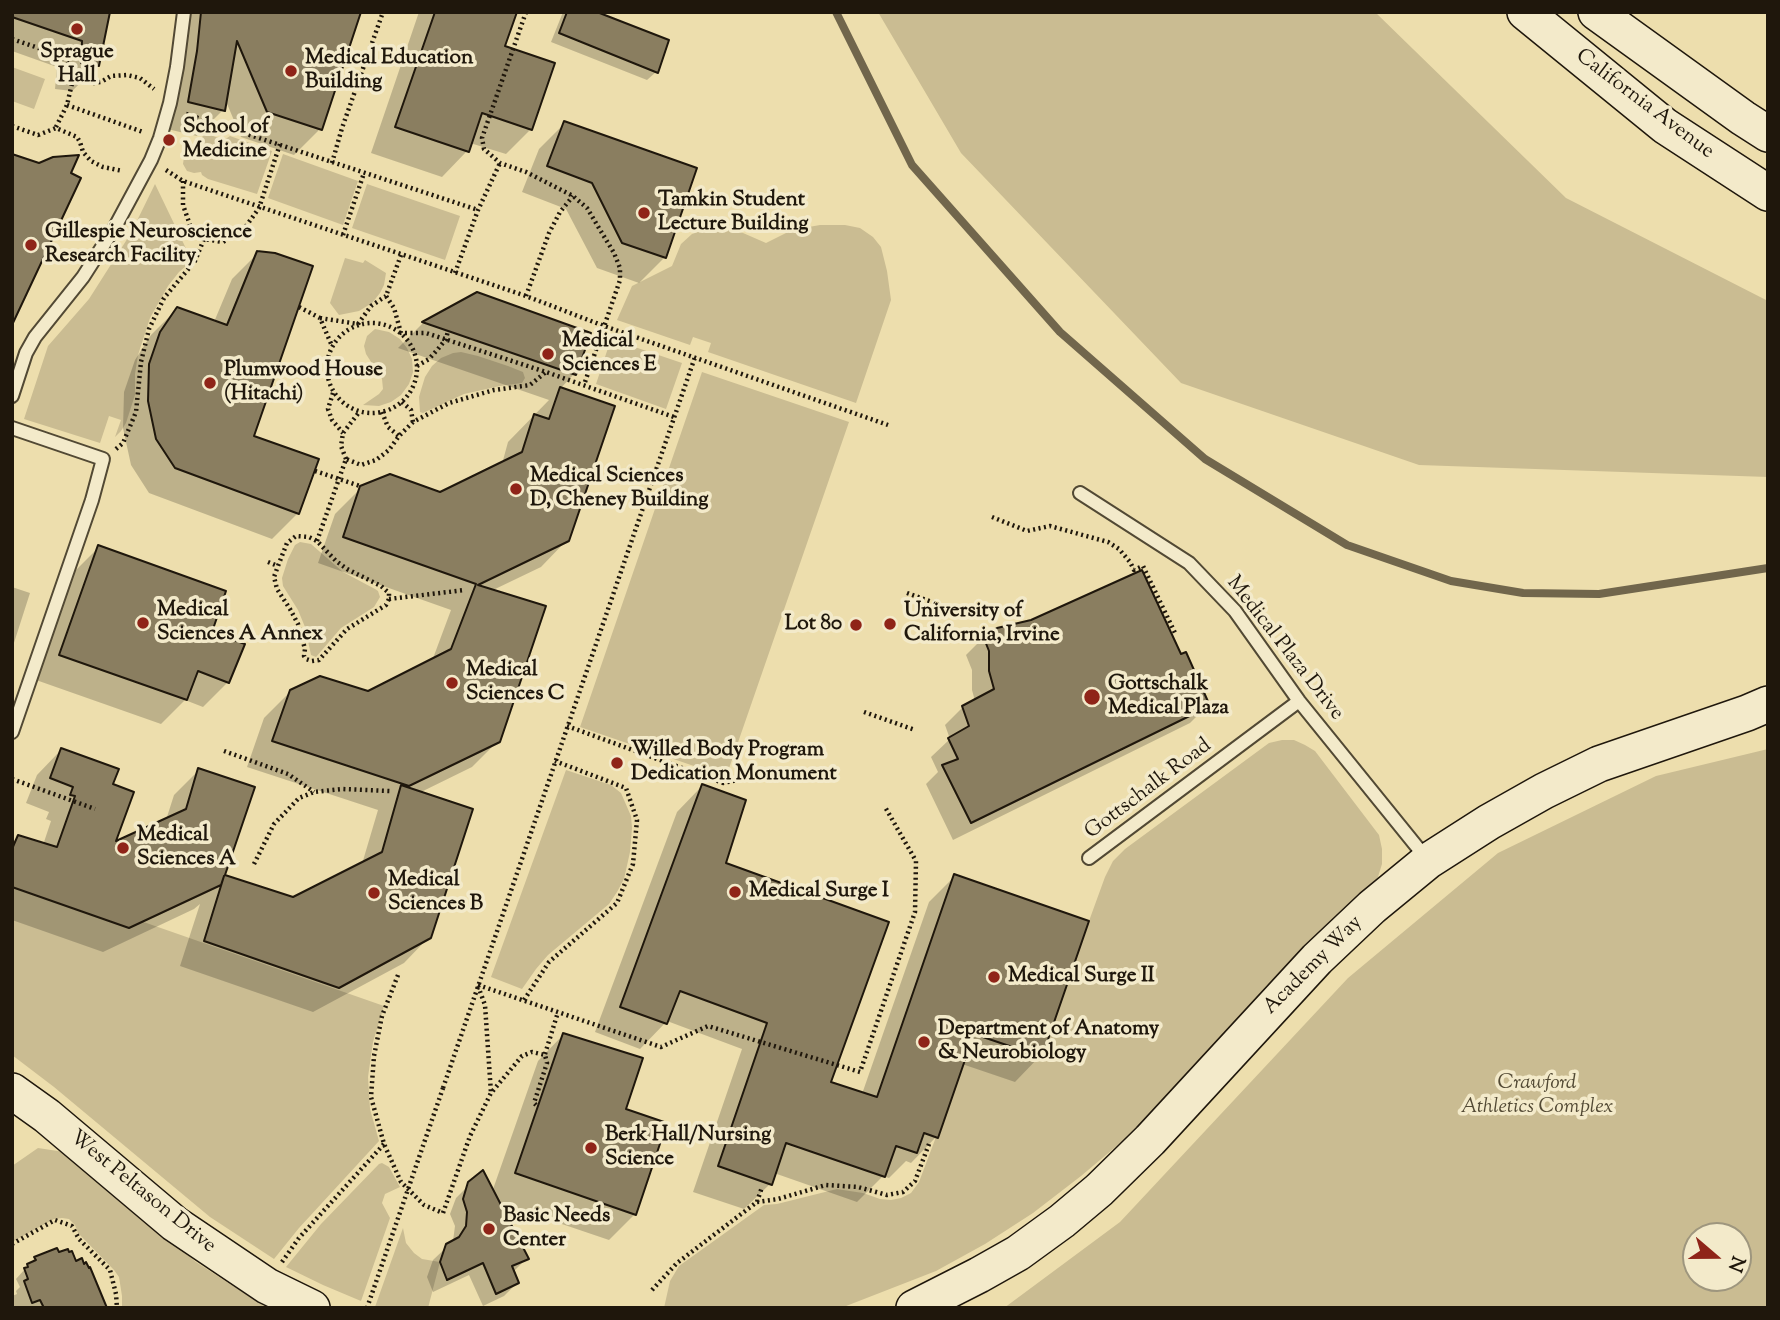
<!DOCTYPE html>
<html>
<head>
<meta charset="utf-8">
<style>
  body { margin:0 }
  #map { position:relative; width:1780px; height:1320px; overflow:hidden; background:#eddead; font-family:"Sorts Mill Goudy",serif }
  canvas { display:block }
  .frame { position:absolute; inset:0; border:14px solid #1f170c; pointer-events:none }
  .north { position:absolute; left:1682px; top:1222px; width:70px; height:70px; box-sizing:border-box; background:#f3eaca; border:2px solid #9e967e; border-radius:50%; rotate:110deg; font-size:19px; font-weight:700; line-height:28px; text-align:center; color:#1f170c }
  .north::after { content:''; display:block; margin:auto; width:24px; height:32px; background:#8f2418; clip-path:polygon(50% 0,100% 100%,50% 72%,0 100%) }
</style>
</head>
<body>
<div id="map">
<canvas width="1780" height="1320"></canvas>
<div class="frame"></div>
<div class="north">N</div>
</div>
<script>
const g = document.querySelector('canvas').getContext('2d');
g.lineJoin = 'round';
function fill(path, color) { g.fillStyle = color; g.fill(path, 'evenodd'); }
const shape = rows => new Path2D(rows.map(r => 'M' + r).join(''));
function stroke(path, color, width, dash) { g.strokeStyle = color; g.lineWidth = width; g.lineCap = dash ? 'butt' : 'round'; g.setLineDash(dash || []); g.stroke(path); }
function write(font, color, halo, rows, align = 'center') {
  g.font = font + ' "Sorts Mill Goudy",serif'; g.lineWidth = 7; g.setLineDash([]); g.textBaseline = 'middle'; g.strokeStyle = halo; g.fillStyle = color; for (const [text, x, y, turn = 0] of rows) {
    g.save(); g.translate(x, y); g.rotate((+turn || 0) * Math.PI / 180); g.textAlign = isNaN(turn) ? turn : align; if (halo) g.strokeText(text, 0, 0); g.fillText(text, 0, 0); g.restore();
  }
}
const green = shape([
  [878,12,1375,12,1566,198,1768,301,1768,477,1419,465,1181,383,961,153],
  [12,67,45,79,34,109,12,101],
  [205,133,224,140,230,136,272,151,257,194,208,179,202,175,201,172,194,173,187,171,183,164,184,157,190,151,198,151,202,153,199,144,200,140],
  [283,154,358,181,343,225,268,198],
  [155,184,192,261,179,272,168,286,150,318,138,355,135,374,135,395,126,423,121,431,115,437,121,420,109,416,100,443,24,419,48,346,89,299,131,233],
  [367,184,460,216,445,260,352,228],
  [820,225,845,225,860,228,873,237,881,247,887,271,891,300,856,403,708,352,711,343,693,337,690,345,617,320,632,286,672,266,681,244,692,234,707,229,727,226,766,243,792,230],
  [345,258,363,263,365,260,386,273,384,285,380,293,372,303,359,311,339,315,330,303],
  [375,329,389,332,400,339,407,348,412,359,413,372,409,384,401,395,391,402,379,406,363,405,379,394,383,389,382,379,366,354,364,346,367,336],
  [611,339,682,363,666,409,596,384],
  [461,352,478,356,508,366,523,372,525,378,522,383,500,386,464,394,423,413,420,412,419,397,421,390,425,377,432,366,441,358,453,353],
  [702,372,849,422,726,777,580,727],
  [300,542,311,544,343,572,375,589,378,591,380,597,374,607,341,628,316,657,311,655,305,627,298,610,283,586,282,578,288,559,295,545],
  [1282,740,1294,740,1305,745,1315,751,1379,835,1382,849,1382,864,1377,880,1315,937,1266,986,1167,1097,1125,1139,1081,1176,1033,1213,985,1244,936,1271,841,1308,664,1308,670,1281,679,1266,764,1205,777,1204,837,1189,863,1193,880,1199,891,1200,901,1198,911,1193,919,1182,936,1137,938,1138,974,1034,1089,921,1105,877,1113,861,1125,849,1269,743],
  [1768,749,1768,1308,1004,1308,1120,1222,1348,978,1498,853,1656,776],
  [1696,1236,1738,1236,1738,1278,1696,1278],
  [566,770,611,785,621,793,631,816,632,828,630,852,624,879,617,892,609,904,548,955,536,969,522,989,491,977],
  [12,876,384,1006,373,1042,368,1077,370,1109,379,1141,299,1228,274,1259,210,1217,54,1087,12,1055],
  [38,1148,64,1152,196,1262,267,1308,122,1308,122,1296,119,1277,114,1270,78,1233,75,1225,69,1219,62,1218,54,1219,12,1242,12,1166],
  [382,1163,389,1167,400,1187,385,1194,382,1203,390,1218,361,1301,323,1285,286,1267,321,1224,379,1164],
  [403,1228,406,1243,414,1253,422,1259,440,1262,428,1308,375,1307]
]);
const shadow = shape([
  [12,12,108,12,98,66,72,91,55,89,57,67,12,51],
  [178,12,359,12,320,129,294,155,241,137,225,99,223,110,197,136,163,128],
  [419,12,515,12,503,47,531,129,506,154,470,143,467,151,442,177,371,153],
  [563,12,592,12,656,72,647,80,551,42],
  [565,123,665,257,639,283,597,268,566,209,522,192,539,149],
  [258,253,251,437,298,513,272,539,149,493,131,465,123,428,124,392,135,360,151,335,177,309,214,322,232,279],
  [477,293,574,374,560,389,567,540,541,567,491,591,498,741,472,767,419,793,429,937,404,963,313,1012,180,966,200,904,194,909,103,952,12,920,12,843,18,837,43,845,51,821,46,819,49,812,26,803,37,775,61,750,111,785,113,844,166,820,174,795,199,770,222,876,294,899,362,864,378,810,247,767,264,718,291,691,368,693,432,661,451,610,318,563,335,514,361,488,440,494,502,464,508,442,549,400,398,348,423,323],
  [99,547,210,633,228,682,203,707,185,700,161,724,36,680,74,572],
  [12,587,30,593,12,649],
  [984,637,1208,705,1190,723,953,840,926,784,938,772,931,757,950,739,945,725,963,707,975,701,972,690,972,670,966,655],
  [702,786,724,864,829,1083,862,1094,929,902,955,876,1040,1056,1015,1082,962,1064,936,1137,911,1163,906,1161,889,1178,883,1176,857,1202,774,1173,770,1184,744,1209,693,1192,742,1049,667,1021,640,1049,595,1032,677,812],
  [563,1035,624,1110,635,1214,609,1240,497,1202,526,1259,513,1272,517,1283,504,1296,483,1306,469,1275,433,1292,427,1277,433,1260,453,1241,455,1226,450,1214,456,1198,470,1184,492,1192,538,1061],
  [35,1258,103,1308,12,1308,12,1296,17,1294,16,1291,20,1287,16,1279]
]);
const stream = shape([
  [836,12,912,165,1060,332,1205,459,1347,545,1451,581,1523,593,1599,594,1768,568]
]);
const building = shape([
  [12,12,110,12,99,66,81,63,82,41,12,17,12,12],
  [201,12,361,12,322,130,267,112,237,41,225,111,188,102,197,51,201,12],
  [435,12,517,12,505,46,555,63,532,130,482,113,469,152,395,127,435,12],
  [567,12,597,12,669,40,658,73,559,33,567,12],
  [564,121,697,168,666,258,622,243,592,183,547,166,564,121],
  [12,154,39,163,53,157,79,155,71,173,81,178,12,325,12,154],
  [257,251,275,253,313,266,254,436,319,459,299,514,175,468,156,439,148,401,149,364,160,332,177,307,227,325,257,251],
  [477,292,591,333,576,375,422,322,477,292],
  [560,387,615,406,569,541,478,585,546,606,500,742,409,786,272,741,290,690,320,676,368,691,451,649,476,584,343,537,360,486,390,474,440,492,522,452,534,414,549,419,560,387],
  [98,545,226,591,212,632,245,644,229,683,198,671,187,700,59,655,98,545],
  [1142,570,1181,654,1186,652,1210,706,971,823,942,765,958,759,948,738,969,726,962,706,994,689,989,671,989,651,983,636,997,628,1031,620,1142,570],
  [61,748,119,769,113,784,134,792,116,841,186,809,198,768,255,787,225,875,293,897,382,852,401,785,473,809,431,938,339,988,204,941,224,876,221,885,129,928,12,887,12,849,18,835,57,847,75,796,70,795,73,787,50,778,61,748],
  [702,784,746,800,726,863,889,922,831,1082,877,1097,954,874,1089,921,1042,1057,974,1034,938,1138,924,1133,917,1153,896,1146,885,1177,786,1143,772,1185,718,1166,767,1023,680,991,667,1024,620,1007,702,784],
  [563,1033,643,1058,626,1109,667,1123,636,1215,515,1173,563,1033],
  [483,1170,529,1259,512,1266,519,1283,496,1294,483,1263,447,1280,440,1262,446,1244,459,1237,466,1226,467,1212,463,1199,468,1182,483,1170],
  [57,1248,59,1252,68,1249,69,1252,72,1251,76,1261,82,1258,84,1264,86,1262,89,1268,90,1267,107,1308,44,1308,40,1300,32,1303,24,1281,28,1279,24,1268,28,1267,27,1264,36,1260,34,1257,57,1248]
]);
const path = shape([
  [526,12,482,138,484,149,500,163,526,172,573,196,587,208,614,253,620,268,620,280,584,385],
  [12,39,62,56,69,65,73,79,94,83,101,82,111,76,127,75,140,78,154,89],
  [67,105,143,132],
  [186,114,478,210],
  [12,126,38,135,56,128,77,137,80,142,83,152,91,161,103,167,123,171],
  [56,127,67,105,73,79],
  [332,163,342,128,383,12],
  [166,170,183,181,526,296,604,326,888,425],
  [183,181,183,205,190,225,204,239],
  [343,235,364,173],
  [401,255,386,296,394,308,401,333,426,333,546,372,674,417],
  [455,273,478,210,500,163],
  [526,296,549,233,560,212,573,196],
  [299,307,320,318,332,346],
  [320,318,358,324,371,306,386,296],
  '327 368a45 45 0 1 1 90 0a45 45 0 1 1-90 0Z',
  [417,366,429,359,438,349,446,339,448,331],
  [333,393,328,409,332,420,343,433],
  [402,402,411,410,413,422],
  [382,412,388,427,399,436],
  [116,449,123,443,136,412,141,362,149,329,164,298,195,261,204,239,223,242,244,229,259,208,280,144],
  [346,459,341,446,343,433,360,411],
  [992,517,1027,531,1050,526,1108,542,1119,549,1130,562,1134,570,1143,566,1175,633],
  [317,541,346,459,361,465,376,460,389,450,399,436,413,422,449,403,494,390,530,385,546,372],
  [268,562,278,566,287,543,296,536,309,537,317,541,336,561,347,569,381,586,389,593,389,599,386,605,347,629,319,660,312,661,306,659,304,656,305,649,298,624,290,609,277,589,274,577,278,566],
  [907,593,957,611],
  [389,599,465,590],
  [864,712,915,730],
  [567,726,723,783,767,774],
  [224,751,288,774,314,792],
  [12,779,95,809],
  [254,864,274,824,299,798,314,792,342,789,390,791],
  [398,975,382,1016,374,1056,371,1097,384,1144,401,1182,424,1205,443,1213,470,1136,491,1093,522,1056,532,1052,545,1055,547,1063,534,1103,536,1105],
  [478,985,661,1047,708,1026,860,1072,915,912,916,861,885,807],
  [478,986,485,1005,491,1093],
  [524,1000,549,962,617,903,633,864,637,820,626,788,555,761],
  [545,1054,558,1012],
  [443,1088,695,357],
  [757,1202,778,1199,826,1185,858,1187,887,1195,903,1192,915,1181,929,1144],
  [12,1244,55,1220,72,1226,79,1239,110,1270,116,1294,117,1308],
  [282,1262,299,1238,384,1144],
  [652,1290,677,1263,757,1202,762,1187]
]);
const lane = shape([
  [12,396,26,353,35,337,83,277,115,227,151,160,160,138,170,103,177,67,184,12],
  [12,428,103,459,92,500,12,732],
  [1080,493,1189,563,1235,611,1299,701,1426,858],
  [1089,858,1299,701]
]);
const secondary = shape([
  [1525,12,1665,126,1768,193],
  [1596,12,1743,118,1768,134],
  [12,1091,47,1116,175,1224,267,1286,312,1308],
  [914,1308,979,1275,1018,1253,1062,1221,1099,1190,1150,1140,1317,959,1372,907,1428,861,1489,822,1544,791,1599,764,1747,713,1768,704]
]);
const pathBridge = shape([
  [315,471,360,486],
  [367,1308,443,1088]
]);
const markers = [
  [77,29,7,"#8f2418"],
  [291,71,7,"#8f2418"],
  [169,140,7,"#8f2418"],
  [644,213,7,"#8f2418"],
  [31,245,7,"#8f2418"],
  [548,354,7,"#8f2418"],
  [210,383,7,"#8f2418"],
  [516,489,7,"#8f2418"],
  [143,623,7,"#8f2418"],
  [890,624,7,"#8f2418"],
  [856,625,7,"#8f2418"],
  [452,683,7,"#8f2418"],
  [1092,697,9,"#8f2418"],
  [617,763,7,"#8f2418"],
  [123,848,7,"#8f2418"],
  [735,892,7,"#8f2418"],
  [374,893,7,"#8f2418"],
  [994,977,7,"#8f2418"],
  [924,1042,7,"#8f2418"],
  [591,1148,7,"#8f2418"],
  [489,1229,7,"#8f2418"]
];
const poiNames = [
  ["Sprague",77,53,"center"],
  ["Hall",77,77,"center"],
  ["Medical Education",305,59],
  ["Building",305,83],
  ["School of",183,128],
  ["Medicine",183,152],
  ["Tamkin Student",658,201],
  ["Lecture Building",658,225],
  ["Gillespie Neuroscience",45,233],
  ["Research Facility",45,257],
  ["Medical",562,342],
  ["Sciences E",562,366],
  ["Plumwood House",224,371],
  ["(Hitachi)",224,395],
  ["Medical Sciences",530,477],
  ["D, Cheney Building",530,501],
  ["Medical",157,611],
  ["Sciences A Annex",157,635],
  ["University of",904,612],
  ["California, Irvine",904,636],
  ["Lot 80",842,625,"right"],
  ["Medical",466,671],
  ["Sciences C",466,695],
  ["Gottschalk",1108,685],
  ["Medical Plaza",1108,709],
  ["Willed Body Program",631,751],
  ["Dedication Monument",631,775],
  ["Medical",137,836],
  ["Sciences A",137,860],
  ["Medical",388,881],
  ["Sciences B",388,905],
  ["Medical Surge I",749,892],
  ["Medical Surge II",1008,977],
  ["Department of Anatomy",938,1030],
  ["& Neurobiology",938,1054],
  ["Berk Hall/Nursing",605,1136],
  ["Science",605,1160],
  ["Basic Needs",503,1217],
  ["Center",503,1241]
];
const streetNames = [
  ["California Avenue",1644,105,37],
  ["Medical Plaza Drive",1284,649,52],
  ["Gottschalk Road",1149,790,-37],
  ["Academy Way",1314,966,-45],
  ["West Peltason Drive",142,1193,39]
];
const parkNames = [
  ["Crawford",1537,1084],
  ["Athletics Complex",1537,1108]
];
fill(green, '#cabc92');
fill(shadow, '#0003');
stroke(stream, '#71664c', 8);
fill(building, '#8a7e60');
stroke(building, '#1f170c', 2);
stroke(lane, '#524934', 16);
stroke(secondary, '#1f170c', 38);
stroke(path, '#1f170c', 4.5, [2, 3.5]);
stroke(lane, '#f3eaca', 12);
stroke(secondary, '#f3eaca', 35);
stroke(pathBridge, '#1f170c', 4.5, [2, 3.5]);
for (const [x, y, r, color] of markers) { const dot = new Path2D(); dot.arc(x, y, r, 0, 2 * Math.PI); g.fillStyle = color; g.fill(dot); stroke(dot, '#f3eaca', 2.5); }
write('bold 21px', '#1f170c', '#f3eaca', poiNames, 'left');
write('21px', '#1f170c', '#f3eaca', streetNames);
write('italic 21px', '#524934', '#f3eaca', parkNames);
</script>
</body>
</html>
